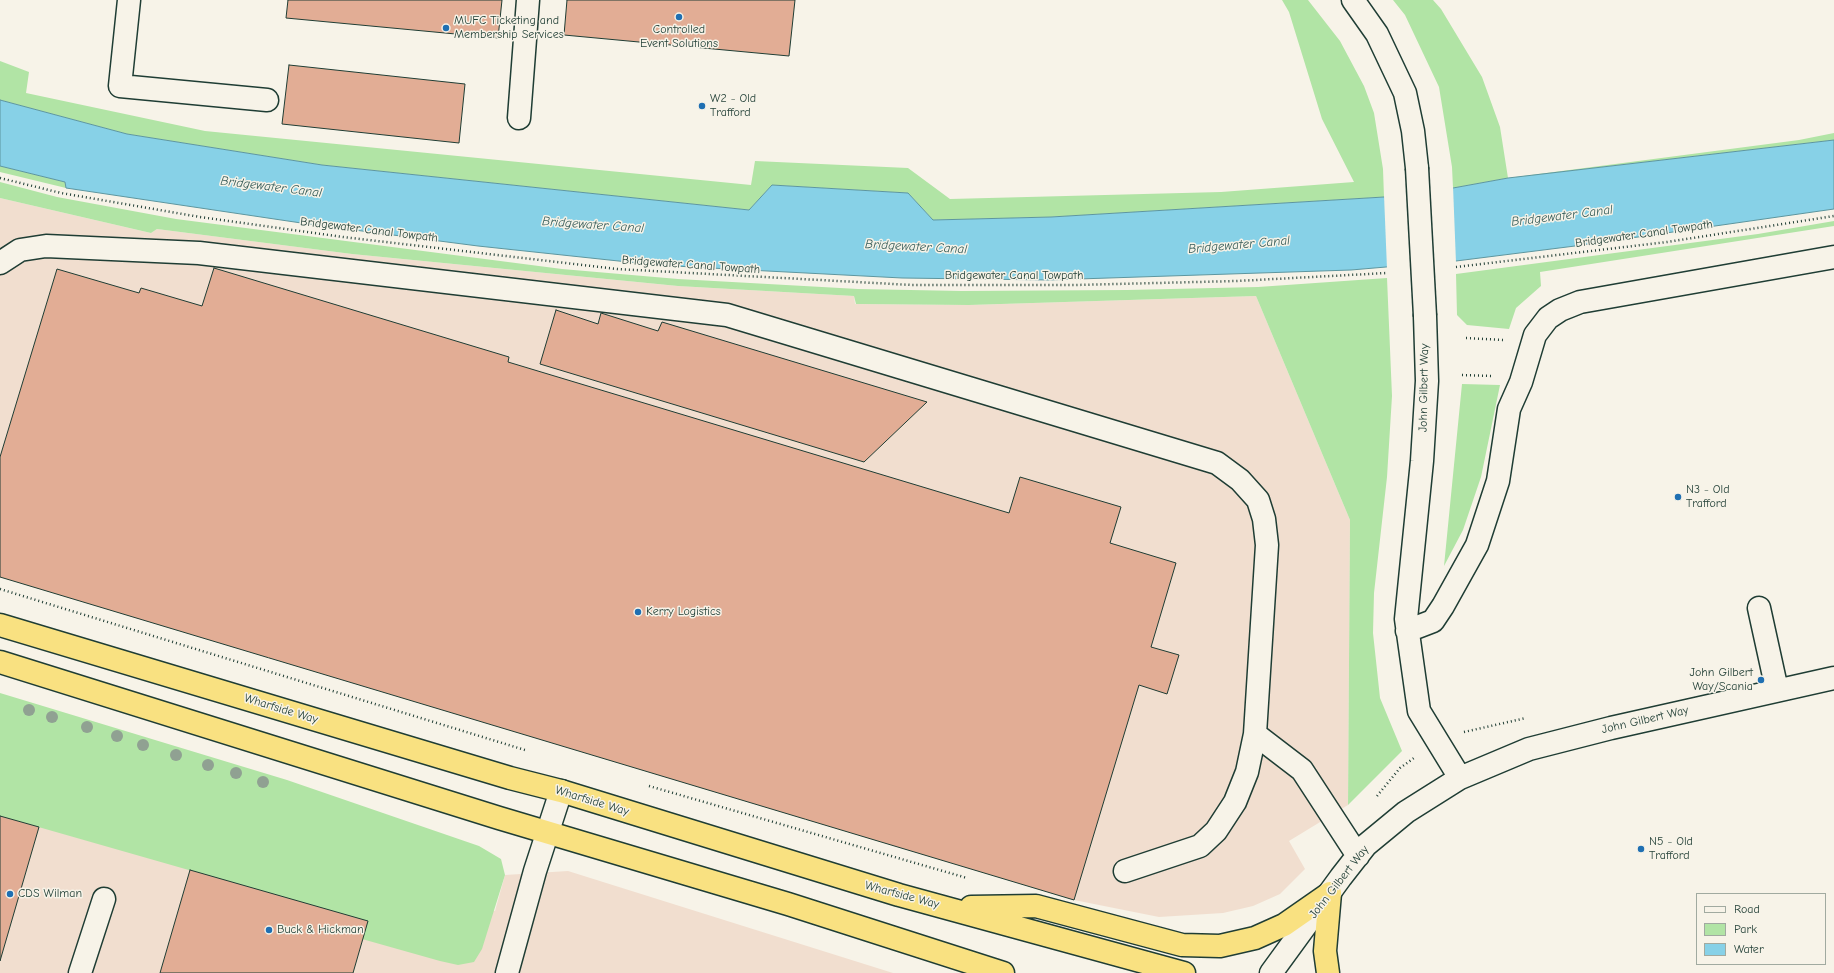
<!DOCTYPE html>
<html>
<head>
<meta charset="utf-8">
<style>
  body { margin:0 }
  #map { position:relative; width:1834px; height:973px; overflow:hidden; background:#f7f3e8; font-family:"Comic Neue",sans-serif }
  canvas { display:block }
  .legend { position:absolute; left:1696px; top:893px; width:130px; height:72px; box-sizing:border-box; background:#f7f3e8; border:1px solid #a1aaa0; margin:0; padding:5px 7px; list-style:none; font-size:12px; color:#1f3d34 }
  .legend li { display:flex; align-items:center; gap:8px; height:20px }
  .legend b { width:20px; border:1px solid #a1aaa0 }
</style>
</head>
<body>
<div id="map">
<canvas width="1834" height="973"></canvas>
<ul class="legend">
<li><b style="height:5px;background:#f7f3e8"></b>Road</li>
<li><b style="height:11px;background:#b1e4a5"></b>Park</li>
<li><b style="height:11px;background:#87d1e7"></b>Water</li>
</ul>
</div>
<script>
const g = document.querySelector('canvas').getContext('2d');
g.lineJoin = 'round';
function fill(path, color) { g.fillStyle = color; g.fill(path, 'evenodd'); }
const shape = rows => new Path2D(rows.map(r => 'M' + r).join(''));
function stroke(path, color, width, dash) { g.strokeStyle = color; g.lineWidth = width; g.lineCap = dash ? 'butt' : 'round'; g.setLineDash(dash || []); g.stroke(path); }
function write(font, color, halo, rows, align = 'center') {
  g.font = font + ' "Comic Neue",sans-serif'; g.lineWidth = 3; g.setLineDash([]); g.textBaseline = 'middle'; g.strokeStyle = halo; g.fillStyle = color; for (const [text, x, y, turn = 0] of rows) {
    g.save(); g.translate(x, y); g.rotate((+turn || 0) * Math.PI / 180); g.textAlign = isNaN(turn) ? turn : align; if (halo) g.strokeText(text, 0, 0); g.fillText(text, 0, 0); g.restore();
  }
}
const built = shape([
  [0,198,151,233,157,229,352,254,678,286,854,296,855,304,969,305,1256,296,1350,520,1348,805,1289,841,1305,869,1280,894,1253,906,1223,913,1159,917,1074,900,0,577],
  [0,758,495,911,505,875,568,871,893,973,0,973]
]);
const green = shape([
  [1282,0,1308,0,1340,41,1364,86,1374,113,1383,169,1384,197,1051,217,933,220,908,193,772,185,749,210,322,165,127,134,0,100,0,61,29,72,26,93,205,131,751,185,755,161,908,168,950,199,1221,192,1354,182,1322,119,1289,12],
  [1393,0,1433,0,1441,9,1482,77,1500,127,1508,178,1799,140,1834,133,1834,140,1508,178,1453,188,1452,167,1439,87,1405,15],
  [0,166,65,182,66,188,0,172],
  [0,182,57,197,176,219,562,269,678,279,858,289,962,291,1127,290,1258,287,1387,278,1392,396,1387,477,1374,593,1373,633,1380,698,1402,751,1348,805,1350,520,1256,296,969,305,856,304,854,296,678,286,352,254,157,229,151,233,0,198],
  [1834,221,1834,226,1540,272,1541,286,1516,308,1509,329,1467,325,1457,315,1456,274,1758,234],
  [1462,384,1500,385,1481,477,1463,530,1444,566],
  [0,693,287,780,479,846,501,859,505,875,482,949,474,962,458,965,440,961,362,939,367,921,0,816]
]);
const water = shape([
  [0,100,127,134,322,165,749,210,772,185,908,193,933,220,1051,217,1384,197,1453,188,1508,178,1834,140,1834,209,1575,246,1456,261,1351,270,1048,280,902,278,748,270,656,265,478,246,308,224,66,188,65,182,0,166,0,100]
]);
const pier = shape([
  [1453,186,1456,263,1387,269,1384,195]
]);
const building = shape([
  [288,0,502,0,498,38,286,18,288,0],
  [567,0,795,0,789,56,564,35,567,0],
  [289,65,465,84,459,143,282,124,289,65],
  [214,268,509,357,508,362,1009,513,1020,477,1121,507,1110,543,1176,563,1151,647,1179,655,1167,694,1139,685,1074,900,0,577,0,457,57,269,139,293,141,288,202,306,214,268],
  [556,310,598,324,601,313,658,331,662,322,927,402,864,462,540,364,556,310],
  [0,816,39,827,0,961,0,816],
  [190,870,368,921,353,973,160,973,190,870]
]);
const path = shape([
  [0,178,61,193,200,217,343,237,617,269,912,285,1076,285,1237,281,1387,273],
  [1456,267,1667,242,1834,216],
  [1466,338,1503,340],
  [1462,375,1493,376],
  [0,589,525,750],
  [1464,732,1526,718],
  [649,786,967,878],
  [1377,796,1400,768,1414,758]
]);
const minor = shape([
  [129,0,120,86,267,100],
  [1353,0,1377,34,1405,93,1413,131,1417,168],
  [519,118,528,0],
  [0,263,20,250,46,246,199,253,727,315,1217,463,1240,480,1258,500,1264,519,1267,545,1255,734,1247,772,1235,802,1216,831,1200,846,1125,871],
  [1425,316,1427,381,1422,461,1406,619,1419,711,1460,778],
  [1759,608,1777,690],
  [1407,631,1433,621,1443,606,1477,545,1498,481,1509,409,1521,382,1535,335,1548,318,1560,310,1580,302,1834,257],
  [1255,734,1302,770,1358,856],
  [80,973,104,899],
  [507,973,535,871,561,791],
  [1271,973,1341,877,1366,845,1406,812,1460,778,1529,749,1611,728,1834,678]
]);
const highway = shape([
  [0,625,510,778,561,791,899,895,1184,973],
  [0,662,499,818,788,904,1003,973],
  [971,907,1036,906,1182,945,1220,946,1255,938,1284,925,1330,893],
  [1328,973,1325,951,1330,893]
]);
const minorBridge = shape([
  [1417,168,1425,316]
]);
const trees = [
  [29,710],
  [52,717],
  [87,727],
  [117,736],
  [143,745],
  [176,755],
  [208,765],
  [236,773],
  [263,782]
];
const markers = [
  [679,17,4,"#1f6fb2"],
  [446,28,4,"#1f6fb2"],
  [702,106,4,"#1f6fb2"],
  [1678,497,4,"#1f6fb2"],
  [638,612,4,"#1f6fb2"],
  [1761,680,4,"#1f6fb2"],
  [1641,849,4,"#1f6fb2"],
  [10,894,4,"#1f6fb2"],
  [269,930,4,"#1f6fb2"]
];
const poiNames = [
  ["MUFC Ticketing and",454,21],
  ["Membership Services",454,35],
  ["Controlled",679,30,"center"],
  ["Event Solutions",679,44,"center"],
  ["W2 - Old",710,99],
  ["Trafford",710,113],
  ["N3 - Old",1686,490],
  ["Trafford",1686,504],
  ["Kerry Logistics",646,612],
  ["John Gilbert",1753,673,"right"],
  ["Way/Scania",1753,687,"right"],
  ["N5 - Old",1649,842],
  ["Trafford",1649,856],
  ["CDS Wilman",18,894],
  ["Buck & Hickman",277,930]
];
const streetNames = [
  ["Bridgewater Canal Towpath",369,230,7],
  ["Bridgewater Canal Towpath",1644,234,-8],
  ["Bridgewater Canal Towpath",691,265,4],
  ["Bridgewater Canal Towpath",1014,276],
  ["John Gilbert Way",1424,388,-89],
  ["Wharfside Way",281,709,17],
  ["John Gilbert Way",1645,720,-13],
  ["Wharfside Way",592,801,17],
  ["John Gilbert Way",1339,882,-52],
  ["Wharfside Way",902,895,15]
];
const waterNames = [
  ["Bridgewater Canal",271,187,7],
  ["Bridgewater Canal",1562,216,-7],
  ["Bridgewater Canal",593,225,4],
  ["Bridgewater Canal",1239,245,-5],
  ["Bridgewater Canal",916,247,3]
];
fill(built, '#f1decf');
fill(green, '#b1e4a5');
fill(water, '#87d1e7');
stroke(water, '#5d969f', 1);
fill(pier, '#f7f3e8');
fill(building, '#e2ad95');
stroke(building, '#1f3d34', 1);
stroke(minor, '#1f3d34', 25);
stroke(highway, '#1f3d34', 25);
stroke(path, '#1f3d34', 2.5, [1, 3]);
stroke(minor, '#f7f3e8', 22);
stroke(highway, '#f9e181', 22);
stroke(minorBridge, '#1f3d34', 25, []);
stroke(minorBridge, '#f7f3e8', 22);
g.fillStyle = '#90a192';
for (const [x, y] of trees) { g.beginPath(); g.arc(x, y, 6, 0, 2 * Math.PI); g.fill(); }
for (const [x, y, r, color] of markers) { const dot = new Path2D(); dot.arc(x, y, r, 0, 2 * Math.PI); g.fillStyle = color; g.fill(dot); stroke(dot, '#f7f3e8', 1.5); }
write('12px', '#1f3d34', '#f7f3e8', poiNames, 'left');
write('12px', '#1f3d34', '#f7f3e8', streetNames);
write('italic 13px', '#345b58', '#f7f3e8', waterNames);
</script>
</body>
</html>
